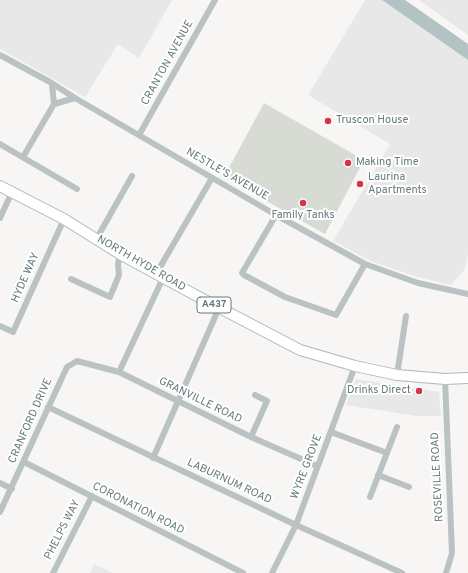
<!DOCTYPE html>
<html>
<head>
<meta charset="utf-8">
<style>
  body { margin:0 }
  canvas { display:block; background:#f7f6f4 }
</style>
</head>
<body>
<canvas width="468" height="573"></canvas>
<script>
const g = document.querySelector('canvas').getContext('2d');
g.lineJoin = 'round';
function fill(path, color) { g.fillStyle = color; g.fill(path, 'evenodd'); }
const shape = rows => new Path2D(rows.map(r => 'M' + r).join(''));
function stroke(path, color, width, dash) { g.strokeStyle = color; g.lineWidth = width; g.lineCap = dash ? 'butt' : 'round'; g.setLineDash(dash || []); g.stroke(path); }
function write(font, color, halo, rows, align = 'center') {
  g.font = font + ' Overpass,sans-serif'; g.lineWidth = 4; g.setLineDash([]); g.textBaseline = 'middle'; g.strokeStyle = halo; g.fillStyle = color; for (const [text, x, y, turn = 0] of rows) {
    g.save(); g.translate(x, y); g.rotate((+turn || 0) * Math.PI / 180); g.textAlign = isNaN(turn) ? turn : align; if (halo) g.strokeText(text, 0, 0); g.fillText(text, 0, 0); g.restore();
  }
}
const built = shape([
  [0,0,172,0,139,58,118,44,85,97,0,49],
  [365,0,382,0,468,60,468,254,464,270,451,285,414,276,371,261,333,241,390,144,308,95],
  [419,0,468,0,468,35],
  [356,379,439,392,441,416,417,416,346,405],
  [94,564,113,573,90,573]
]);
const green = shape([
  [264,103,364,160,325,234,224,177]
]);
const water = shape([
  [382,0,405,0,468,44,468,60]
]);
const street = shape([
  [0,55,50,82,75,98,276,215,365,264,418,283,468,294],
  [54,104,75,98],
  [139,135,215,0],
  [0,144,77,189],
  [23,157,54,104,52,84],
  [276,215,242,273,244,275,285,297,336,315,365,264],
  [0,218,12,192],
  [97,238,132,176],
  [156,274,212,178],
  [71,279,110,297,119,275,118,264,120,254],
  [0,326,13,332,64,219],
  [119,372,163,278],
  [397,375,406,316],
  [445,379,452,553,446,573],
  [48,407,296,525,402,573],
  [331,432,387,453],
  [251,437,267,401,255,395],
  [153,458,219,308],
  [24,462,243,573],
  [378,475,409,487],
  [0,483,12,489],
  [370,497,397,427],
  [0,512,67,367,77,361,119,372,251,437,317,466],
  [53,573,92,496],
  [272,573,296,525,355,366]
]);
const primary = shape([
  [0,186,64,219,120,254,197,296,300,350,355,366,397,375,445,379,468,378]
]);
const markers = [
  [328,121,4,"#d53544"],
  [348,163,4,"#d53544"],
  [360,184,4,"#d53544"],
  [303,203,4,"#d53544"],
  [419,391,4,"#d53544"]
];
const shields = [
  [214,305,34]
];
const shieldNames = [
  ["A437",214,305]
];
const streetNames = [
  ["CRANTON AVENUE",168,63,-61],
  ["NESTLE'S AVENUE",227,175,30],
  ["NORTH HYDE ROAD",141,264,30],
  ["HYDE WAY",26,278,-66],
  ["GRANVILLE ROAD",200,401,26],
  ["CRANFORD DRIVE",31,421,-66],
  ["WYRE GROVE",307,467,-69],
  ["ROSEVILLE ROAD",438,477,-93],
  ["LABURNUM ROAD",229,482,25],
  ["CORONATION ROAD",138,509,27],
  ["PHELPS WAY",63,530,-63]
];
const poiNames = [
  ["Truscon House",336,121],
  ["Making Time",356,163],
  ["Laurina",368,178],
  ["Apartments",368,191],
  ["Family Tanks",303,216,"center"],
  ["Drinks Direct",411,391,"right"]
];
fill(built, '#e7e8e7');
fill(green, '#d8dbd3');
fill(water, '#b3c3c3');
stroke(primary, '#afb7b8', 12);
stroke(street, '#bbc2c3', 6);
stroke(primary, '#fff', 10);
for (const [x, y, r, color] of markers) { const dot = new Path2D(); dot.arc(x, y, r, 0, 2 * Math.PI); g.fillStyle = color; g.fill(dot); stroke(dot, '#fff', 1.5); }
for (const [x, y, w] of shields) { const box = new Path2D(); box.roundRect(x - w / 2, y - 8, w, 16, 3); g.fillStyle = '#fff'; g.fill(box); stroke(box, '#647a7c', 1); }
write('bold 10px', '#647a7c', null, shieldNames);
write('11px', '#647a7c', '#fff', streetNames);
write('11px', '#647a7c', '#fff', poiNames, 'left');
</script>
</body>
</html>
